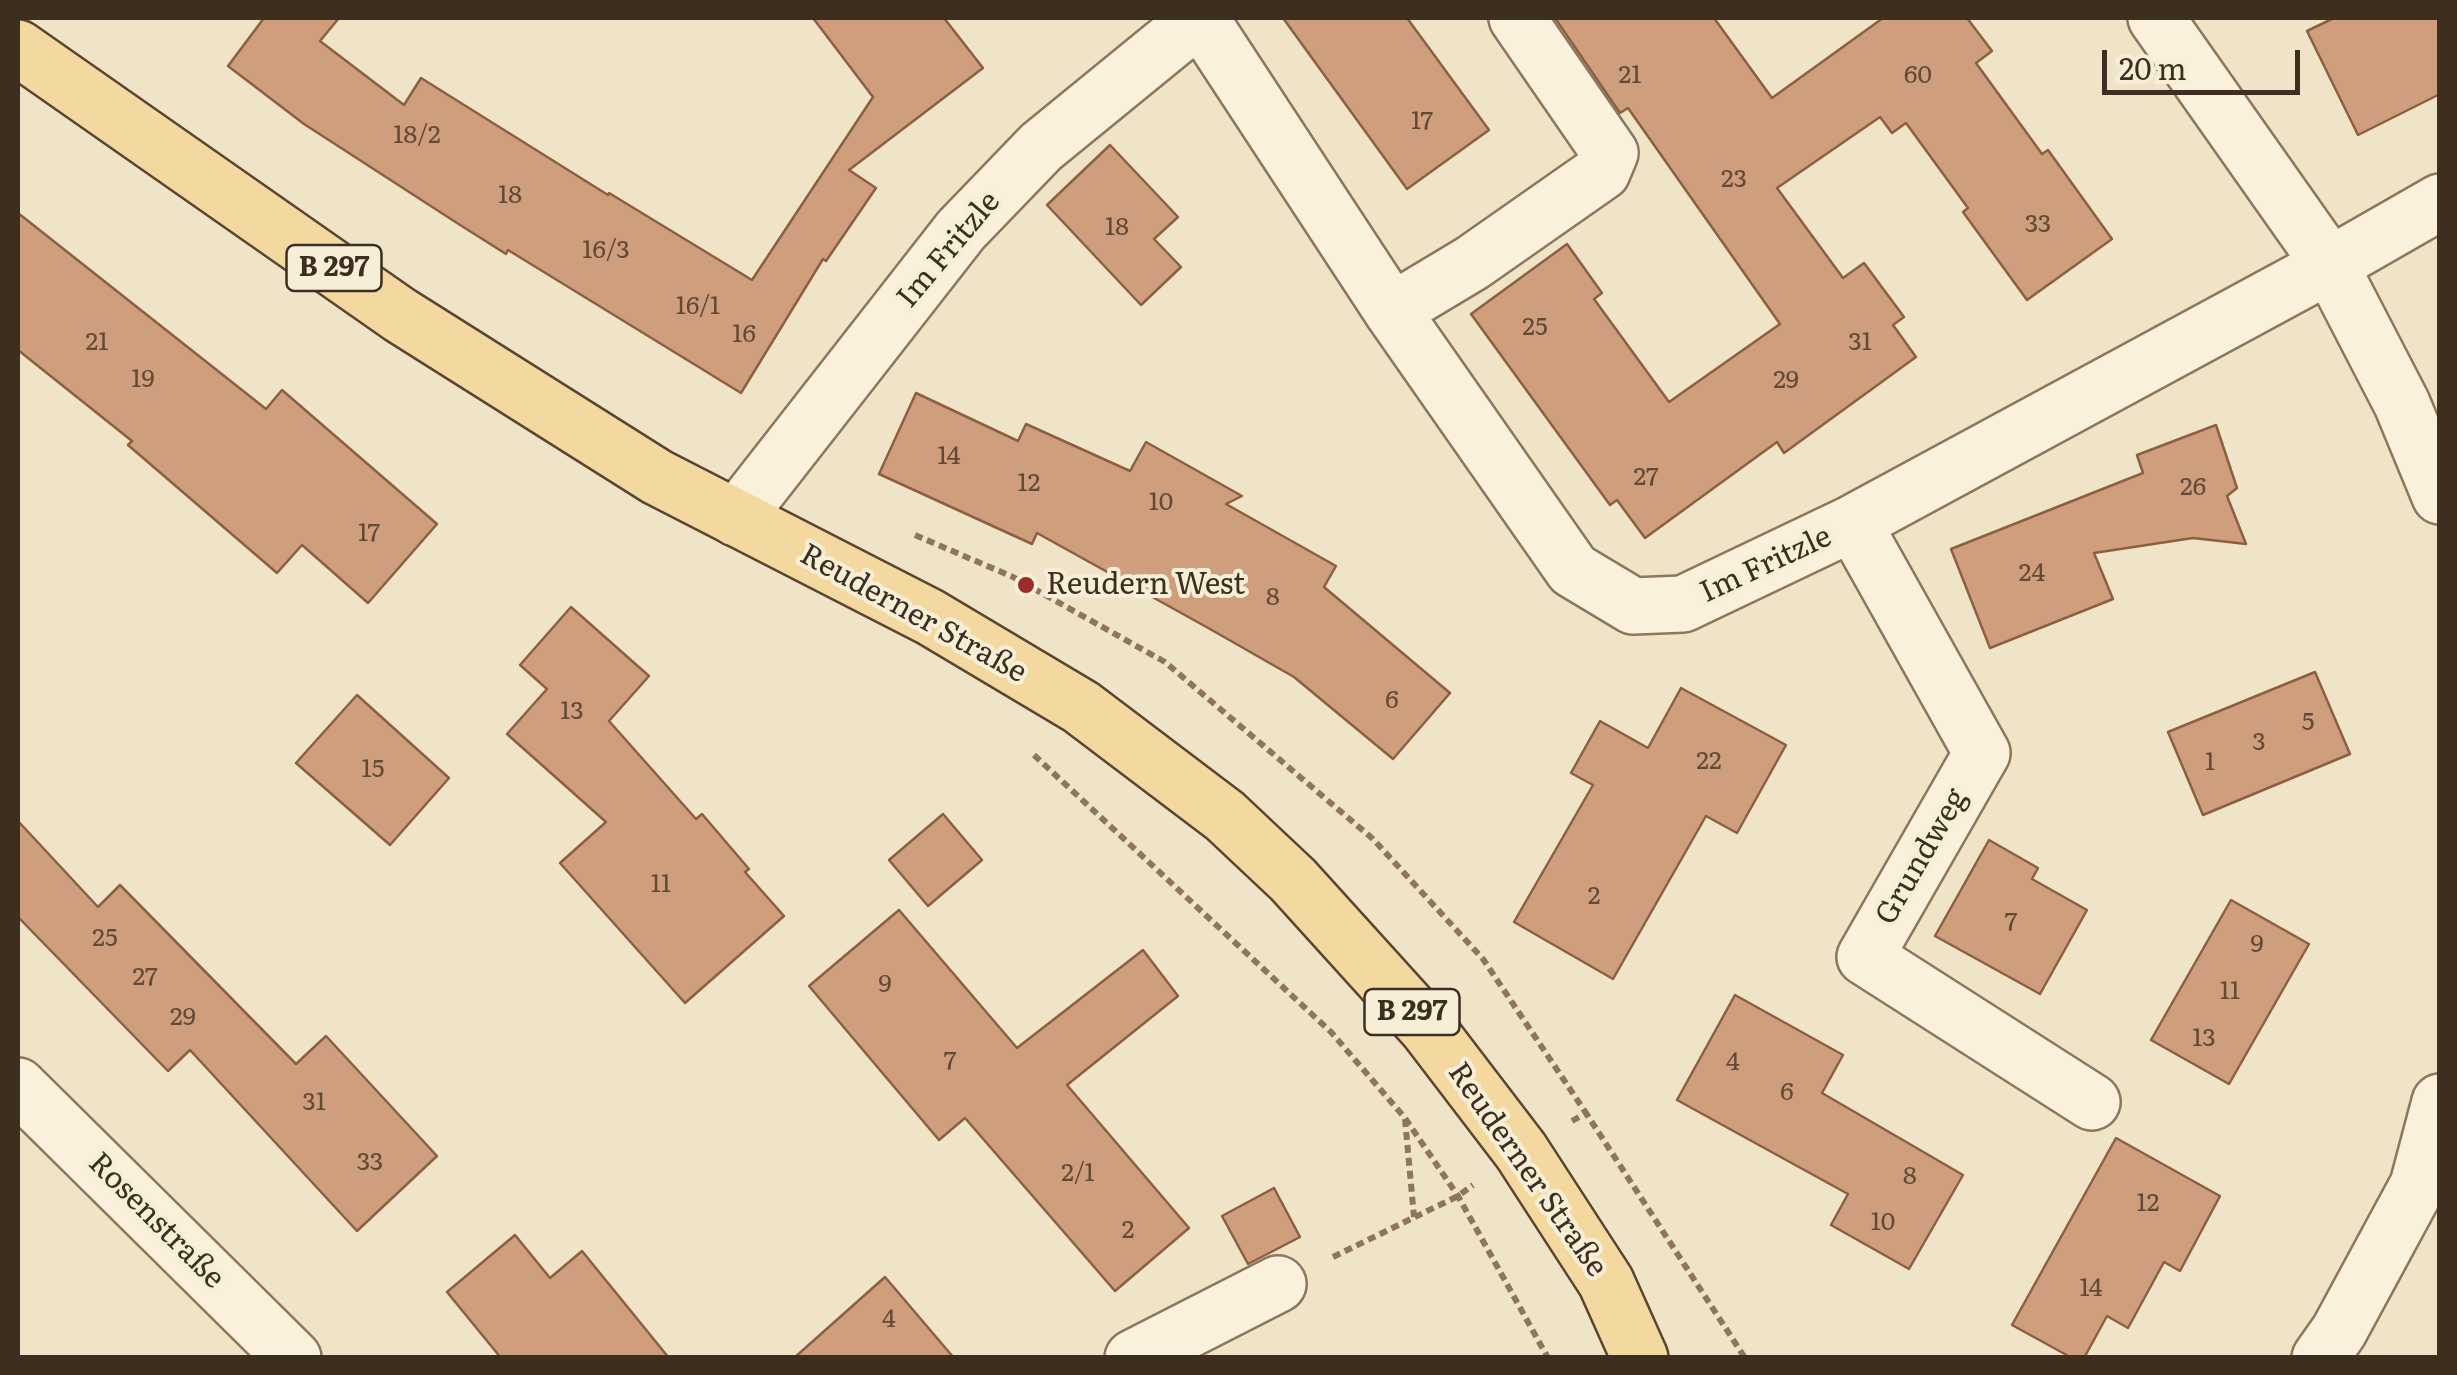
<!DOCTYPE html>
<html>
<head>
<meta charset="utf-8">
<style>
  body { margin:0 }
  #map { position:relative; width:2457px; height:1375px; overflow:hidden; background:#f0e4c8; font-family:Literata,serif }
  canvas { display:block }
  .frame { position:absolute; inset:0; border:20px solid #3d2e20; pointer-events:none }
  .scale { position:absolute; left:2102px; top:50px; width:198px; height:45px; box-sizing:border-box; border:5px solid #3d2e20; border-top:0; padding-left:12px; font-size:30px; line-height:35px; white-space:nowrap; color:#3d2e20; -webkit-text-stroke:8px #f7eed8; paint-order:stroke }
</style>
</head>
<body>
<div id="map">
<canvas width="2457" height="1375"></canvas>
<div class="frame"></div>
<div class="scale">20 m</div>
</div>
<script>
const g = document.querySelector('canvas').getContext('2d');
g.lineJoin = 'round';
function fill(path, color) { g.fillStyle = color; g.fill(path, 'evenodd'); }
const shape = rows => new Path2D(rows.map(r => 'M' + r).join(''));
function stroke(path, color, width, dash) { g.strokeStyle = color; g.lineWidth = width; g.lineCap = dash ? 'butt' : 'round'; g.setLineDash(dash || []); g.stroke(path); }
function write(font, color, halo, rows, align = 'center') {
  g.font = font + ' Literata,serif'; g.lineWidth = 8; g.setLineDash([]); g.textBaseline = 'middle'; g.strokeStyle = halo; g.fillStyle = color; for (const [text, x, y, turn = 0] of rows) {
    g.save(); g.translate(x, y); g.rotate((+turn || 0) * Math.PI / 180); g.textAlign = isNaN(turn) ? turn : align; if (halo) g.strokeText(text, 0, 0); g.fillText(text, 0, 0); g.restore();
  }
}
const building = shape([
  [264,18,339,18,320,41,404,105,421,78,608,195,609,193,752,280,873,97,813,18,944,18,983,68,849,170,876,188,826,261,823,259,741,393,508,250,506,254,457,223,304,124,228,66,264,18],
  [1283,18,1407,18,1489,130,1407,189,1283,18],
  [1555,18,1714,18,1772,98,1883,18,1967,18,1992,51,1976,63,2042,154,2048,150,2112,239,2027,300,1963,212,1968,208,1906,123,1892,133,1880,117,1777,188,1843,278,1864,263,1904,317,1893,325,1916,357,1784,453,1777,442,1645,538,1617,500,1610,505,1471,314,1567,244,1602,293,1594,299,1669,402,1780,324,1628,108,1620,113,1555,18],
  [2334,18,2440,18,2440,94,2358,135,2307,31,2334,18],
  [1110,145,1178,217,1154,239,1181,267,1141,305,1047,205,1110,145],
  [18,213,266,409,282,390,437,524,368,603,302,545,277,573,128,445,132,441,18,350,18,213],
  [916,393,1018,441,1026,424,1130,471,1146,442,1242,496,1226,504,1336,566,1324,587,1450,693,1393,759,1294,677,1210,629,1037,533,1032,544,879,474,916,393],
  [2216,425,2237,488,2227,496,2246,544,2193,538,2094,553,2113,599,1990,648,1951,549,2143,473,2137,455,2216,425],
  [571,607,649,676,609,721,696,819,702,814,749,869,745,872,784,916,685,1003,560,863,606,822,507,734,547,689,520,665,571,607],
  [2315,672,2350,754,2203,815,2168,732,2315,672],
  [1681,688,1786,745,1737,833,1706,816,1613,979,1514,922,1593,785,1571,773,1600,721,1648,748,1681,688],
  [357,695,449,778,390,845,296,763,357,695],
  [943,814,982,860,928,906,889,860,943,814],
  [18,821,98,907,120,885,296,1064,326,1036,437,1156,357,1231,190,1050,168,1071,18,917,18,821],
  [1989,840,2038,868,2032,879,2087,910,2040,994,1935,936,1989,840],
  [2231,900,2309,944,2229,1084,2151,1040,2231,900],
  [899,910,1017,1048,1143,950,1178,996,1067,1085,1189,1228,1115,1291,965,1118,939,1140,809,986,899,910],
  [1735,995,1843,1055,1822,1093,1963,1175,1909,1269,1831,1225,1848,1194,1677,1100,1735,995],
  [2116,1138,2220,1196,2180,1271,2164,1262,2128,1328,2107,1316,2084,1358,2072,1358,2012,1325,2116,1138],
  [1274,1188,1300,1237,1248,1264,1222,1216,1274,1188],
  [515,1235,550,1278,582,1251,669,1358,501,1358,447,1292,515,1235],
  [885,1277,954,1358,794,1358,885,1277]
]);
const path = shape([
  [915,535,1013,577,1165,662,1373,839,1483,959,1586,1113],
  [1034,755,1331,1032,1405,1118,1458,1196,1548,1358],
  [1405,1119,1414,1217],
  [1572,1121,1586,1113,1745,1358],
  [1333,1257,1458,1196,1473,1185]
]);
const minor = shape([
  [1200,18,1392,311,1573,570,1633,606,1683,604,1853,523,2330,265,2440,202],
  [2156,18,2330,265,2402,404,2440,496],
  [1392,311,1472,263,1602,172,1610,153,1517,18],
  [736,518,961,230,1041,147,1199,18],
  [1853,523,1982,753,1865,957,2092,1102],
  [18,1086,293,1358],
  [1133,1358,1278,1284],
  [2320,1358,2339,1331,2418,1185,2440,1102]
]);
const major = shape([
  [18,48,400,315,657,477,930,617,1081,707,1225,816,1293,880,1427,1028,1521,1151,1606,1282,1640,1358]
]);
const markers = [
  [1026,585,10,"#9e2a2b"]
];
const numberNames = [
  ["21",1630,76],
  ["60",1918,76],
  ["17",1422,122],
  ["18/2",417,136],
  ["23",1734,180],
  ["18",510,196],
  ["33",2038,225],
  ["18",1117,228],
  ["16/3",606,251],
  ["16/1",698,307],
  ["25",1535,328],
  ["16",744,335],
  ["21",97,343],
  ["31",1860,343],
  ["19",143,380],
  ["29",1786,381],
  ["14",949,457],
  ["27",1646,478],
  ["12",1029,484],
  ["26",2193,488],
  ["10",1161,503],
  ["17",369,534],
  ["24",2032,574],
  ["8",1273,598],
  ["6",1392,701],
  ["13",572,712],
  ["5",2308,723],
  ["3",2259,743],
  ["22",1709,762],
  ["1",2210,763],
  ["15",373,770],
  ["11",661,885],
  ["2",1594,897],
  ["7",2011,923],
  ["25",105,939],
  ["9",2257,945],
  ["27",145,978],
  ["9",885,985],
  ["11",2230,992],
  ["29",183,1018],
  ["13",2204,1039],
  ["7",950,1062],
  ["4",1733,1063],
  ["6",1787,1093],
  ["31",314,1103],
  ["33",370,1163],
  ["2/1",1078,1174],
  ["8",1910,1177],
  ["12",2148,1204],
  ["10",1883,1223],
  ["2",1128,1231],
  ["14",2091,1289],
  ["4",889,1320]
];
const shields = [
  [334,268,95],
  [1412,1012,95]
];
const shieldNames = [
  ["B 297",334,268],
  ["B 297",1412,1012]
];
const streetNames = [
  ["Im Fritzle",949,250,-50],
  ["Im Fritzle",1766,565,-25],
  ["Reuderner Straße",913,614,29],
  ["Grundweg",1922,857,-60],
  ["Reuderner Straße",1527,1170,55],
  ["Rosenstraße",156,1221,45]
];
const poiNames = [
  ["Reudern West",1046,585]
];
fill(building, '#cf9f7d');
stroke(building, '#8d5f41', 2.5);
stroke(minor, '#8d765c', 60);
stroke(major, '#5b4430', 60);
stroke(path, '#8d765c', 6, [8, 5]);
stroke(minor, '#faf1dc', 55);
stroke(major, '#f3d9a0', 55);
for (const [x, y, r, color] of markers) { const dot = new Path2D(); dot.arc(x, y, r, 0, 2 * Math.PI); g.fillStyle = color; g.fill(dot); stroke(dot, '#f7eed8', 4); }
write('25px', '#624a37', null, numberNames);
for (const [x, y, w] of shields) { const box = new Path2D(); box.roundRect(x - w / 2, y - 23, w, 46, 8); g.fillStyle = '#f7eed8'; g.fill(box); stroke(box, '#3d2e20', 2.5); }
write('bold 28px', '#3d2e20', null, shieldNames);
write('30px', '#3d2e20', '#f7eed8', streetNames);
write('30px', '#3d2e20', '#f7eed8', poiNames, 'left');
</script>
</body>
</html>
